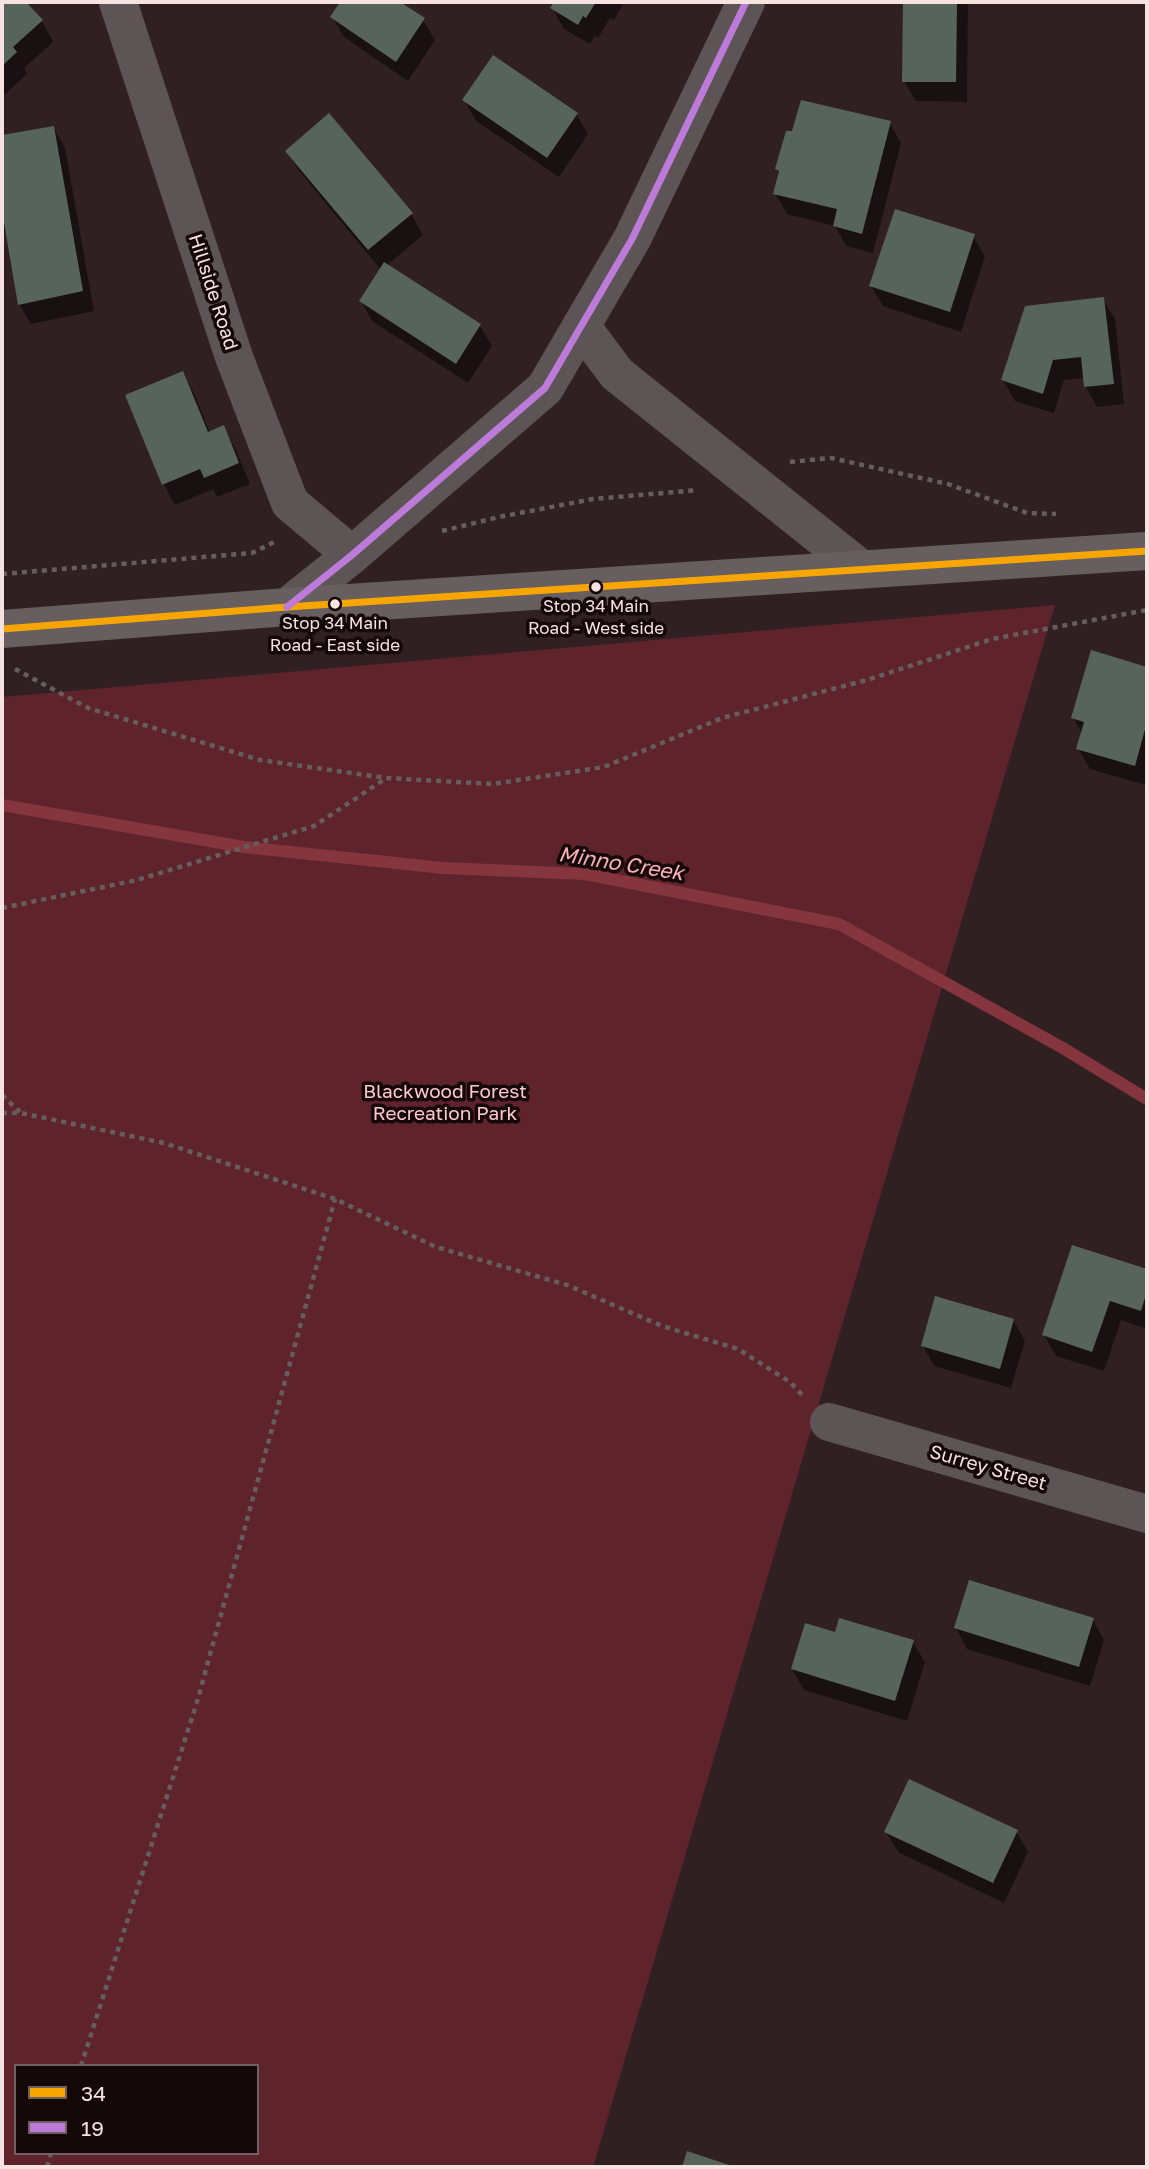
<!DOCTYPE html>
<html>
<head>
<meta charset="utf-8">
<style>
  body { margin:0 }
  #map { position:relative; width:1149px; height:2169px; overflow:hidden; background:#302021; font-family:"Golos Text",sans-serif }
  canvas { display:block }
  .frame { position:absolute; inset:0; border:4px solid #f7e2e2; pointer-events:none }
  .legend { position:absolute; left:14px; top:2064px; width:245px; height:91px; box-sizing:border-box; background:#150809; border:2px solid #6f5f60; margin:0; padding:9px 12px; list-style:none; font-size:21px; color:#f7e2e2 }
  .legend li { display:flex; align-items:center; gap:14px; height:35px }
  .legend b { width:35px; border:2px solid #6f5f60 }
</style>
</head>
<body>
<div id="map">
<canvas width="1149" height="2169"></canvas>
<div class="frame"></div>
<ul class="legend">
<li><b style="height:9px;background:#f7a600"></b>34</li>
<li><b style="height:9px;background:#bd7bd9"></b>19</li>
</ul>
</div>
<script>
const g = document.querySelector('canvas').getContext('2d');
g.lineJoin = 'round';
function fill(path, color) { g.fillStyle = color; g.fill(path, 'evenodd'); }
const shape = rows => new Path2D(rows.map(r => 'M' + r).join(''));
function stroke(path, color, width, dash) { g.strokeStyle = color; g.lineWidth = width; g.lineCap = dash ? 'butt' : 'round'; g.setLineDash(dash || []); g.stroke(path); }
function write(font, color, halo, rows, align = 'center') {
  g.font = font + ' "Golos Text",sans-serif'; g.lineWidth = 7; g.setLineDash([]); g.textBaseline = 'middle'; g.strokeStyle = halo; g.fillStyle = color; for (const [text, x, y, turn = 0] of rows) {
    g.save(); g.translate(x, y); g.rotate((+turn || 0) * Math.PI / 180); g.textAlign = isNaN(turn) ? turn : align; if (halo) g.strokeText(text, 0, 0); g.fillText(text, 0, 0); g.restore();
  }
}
const green = shape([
  [1055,605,593,2167,2,2167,2,697],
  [16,2066,257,2066,257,2153,16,2153]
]);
const shadow = shape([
  [2,2,24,2,42,21,53,42,24,68,27,74,2,97],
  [342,2,397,2,423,20,435,40,408,81,344,37,332,17],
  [548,2,624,2,614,20,610,18,598,38,595,35,590,44,564,29,552,8,554,5],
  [905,2,968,2,967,102,916,101,904,81],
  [464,100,576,114,588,134,559,177,476,121],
  [329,116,411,214,423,235,386,266,480,326,492,346,468,383,372,321,361,301,381,270,299,171,287,151],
  [889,122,901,143,873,253,846,246,835,226,787,214,775,193,780,174,776,169],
  [54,128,65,148,94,311,31,324,19,304,8,232,2,233,2,137],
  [973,236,985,256,961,332,883,306,871,286],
  [1103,299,1115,319,1124,404,1097,407,1086,387,1085,378,1064,380,1054,413,1015,401,1003,380],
  [182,373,194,393,210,433,223,428,235,448,250,484,217,497,213,489,175,505,164,485,127,396],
  [1092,652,1147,668,1146,785,1090,769,1078,748,1082,734,1073,717],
  [1073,1247,1147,1271,1147,1329,1121,1320,1104,1371,1056,1356,1044,1335],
  [1013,1320,1025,1341,1011,1388,934,1366,923,1346],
  [1093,1620,1104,1640,1090,1686,967,1649,956,1628],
  [836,1634,913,1642,925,1662,907,1721,804,1690,792,1669],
  [1016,1831,1028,1852,1004,1903,898,1852,886,1832]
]);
const stream = shape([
  [2,805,244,847,443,868,585,874,839,924,1061,1047,1147,1099]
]);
const building = shape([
  [2,2,26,2,43,20,13,47,17,52,2,66],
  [340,2,400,2,425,18,396,62,330,17],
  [554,2,596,2,586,18,583,16,578,25,550,8],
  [903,2,957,2,956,82,902,82],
  [493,55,578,113,547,158,462,100],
  [801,100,891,121,862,234,833,226,837,209,773,194,779,171,775,169,786,131,792,131],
  [329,113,413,213,368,250,285,151],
  [54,126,83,291,18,305,2,211,2,135],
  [895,209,975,234,950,312,869,286],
  [384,262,481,324,456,364,359,301],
  [1104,297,1114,384,1084,387,1081,357,1053,360,1043,394,1001,380,1025,306],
  [183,371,208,432,224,425,239,463,204,478,200,469,162,485,125,395],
  [1091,650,1147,667,1147,722,1135,766,1076,749,1084,722,1071,718],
  [1072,1245,1147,1269,1147,1291,1141,1311,1110,1301,1092,1352,1042,1335],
  [935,1296,1014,1319,1000,1369,921,1346],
  [969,1580,1094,1618,1079,1667,954,1628],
  [839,1618,914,1640,895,1701,791,1669,805,1623,835,1632],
  [909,1779,1018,1830,993,1883,884,1832],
  [687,2151,735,2167,682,2167]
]);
const path = shape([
  [790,462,831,458,948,484,1027,513,1056,514],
  [442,531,499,517,593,499,698,490],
  [2,574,252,553,274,542],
  [15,669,88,708,260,760,386,778,493,784,604,767,722,718,867,680,992,639,1147,610],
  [2,908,137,880,314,826,385,779],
  [2,1095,20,1112],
  [2,1113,21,1113,164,1143,335,1199,436,1247,567,1285,662,1326,738,1349,790,1382,803,1396],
  [81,2066,197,1702,335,1199],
  [47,2167,51,2153]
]);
const minor = shape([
  [118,2,234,357,290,503,352,555],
  [581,326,617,374,860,568],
  [287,607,352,555,545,388,632,239,746,2],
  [829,1422,1147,1514]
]);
const major = shape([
  [2,629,287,607,1147,551]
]);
const bus1 = shape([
  [2,629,287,607,1147,551]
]);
const bus2 = shape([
  [287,607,352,555,545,388,632,239,746,2]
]);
const markers = [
  [596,587,6,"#f7e2e2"],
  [335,604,6,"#f7e2e2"]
];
const busNames = [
  ["Stop 34 Main",596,607],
  ["Road - West side",596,629],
  ["Stop 34 Main",335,624],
  ["Road - East side",335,646]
];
const streetNames = [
  ["Hillside Road",213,292,72],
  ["Surrey Street",988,1468,16]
];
const parkNames = [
  ["Blackwood Forest",445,1092],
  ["Recreation Park",445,1114]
];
const waterNames = [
  ["Minno Creek",621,864,9]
];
fill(green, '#5f242b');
fill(shadow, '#0007');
stroke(stream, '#84353e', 12);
fill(building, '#57645c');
stroke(path, '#665e5e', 4.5, [5, 5]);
stroke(minor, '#5d5455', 38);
stroke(major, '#675e5f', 38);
stroke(bus1, '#f7a600', 7);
stroke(bus2, '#bd7bd9', 7);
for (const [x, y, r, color] of markers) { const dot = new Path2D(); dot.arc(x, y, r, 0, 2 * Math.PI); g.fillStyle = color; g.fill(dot); stroke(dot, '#150809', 2.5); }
write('17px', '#f7e2e2', '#150809', busNames);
write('19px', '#f7e2e2', '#150809', streetNames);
write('19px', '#fdcacb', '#150809', parkNames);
write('italic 21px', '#fbb1b4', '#150809', waterNames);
</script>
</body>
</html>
